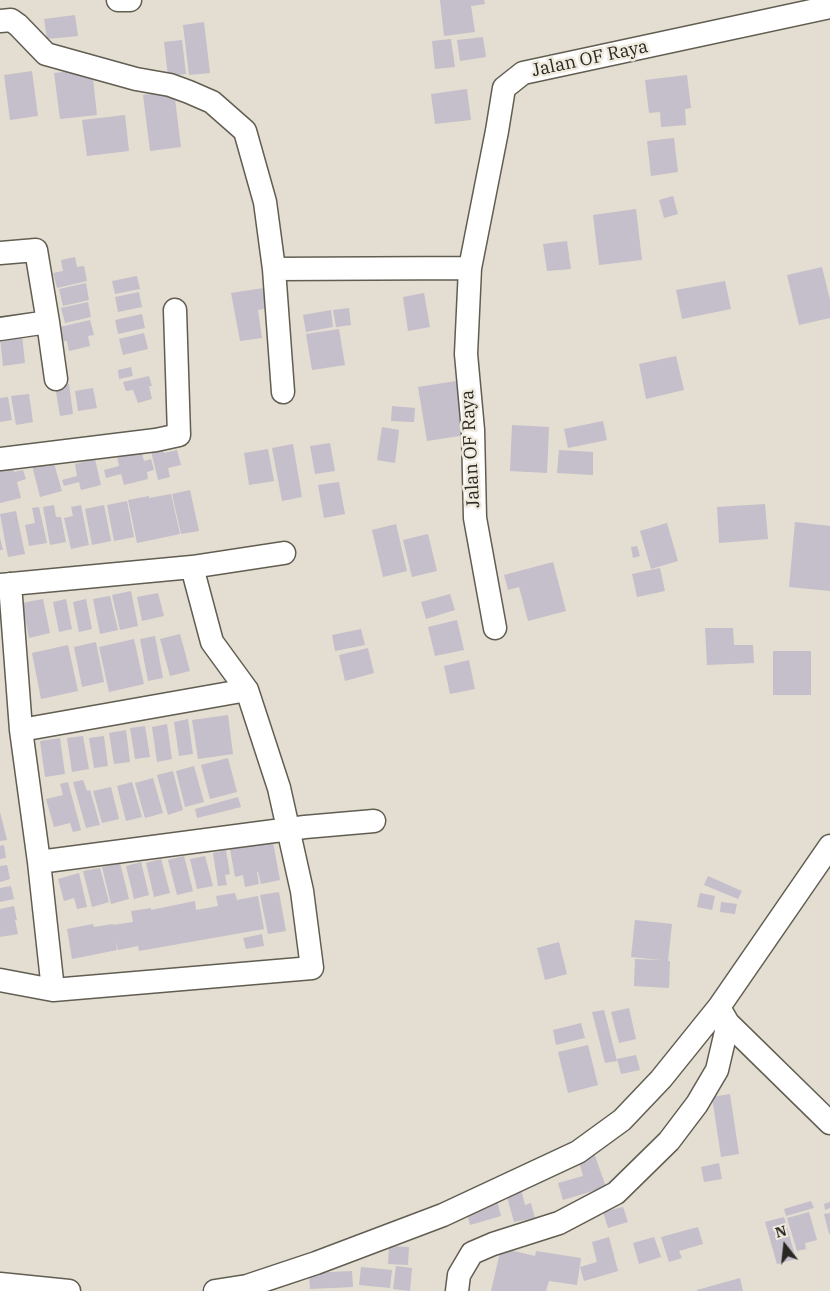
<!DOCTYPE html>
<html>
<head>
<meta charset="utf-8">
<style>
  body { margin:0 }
  #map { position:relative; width:830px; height:1291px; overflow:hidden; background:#e3ded1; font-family:"IBM Plex Serif",serif }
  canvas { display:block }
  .north { position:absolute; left:760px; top:1221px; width:50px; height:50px; -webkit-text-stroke:4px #f0ebde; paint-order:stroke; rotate:344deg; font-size:14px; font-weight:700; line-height:20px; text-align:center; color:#292722 }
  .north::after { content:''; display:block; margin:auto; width:18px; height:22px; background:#292722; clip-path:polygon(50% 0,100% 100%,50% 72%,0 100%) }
</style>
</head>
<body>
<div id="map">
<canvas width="830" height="1291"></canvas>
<div class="north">N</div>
</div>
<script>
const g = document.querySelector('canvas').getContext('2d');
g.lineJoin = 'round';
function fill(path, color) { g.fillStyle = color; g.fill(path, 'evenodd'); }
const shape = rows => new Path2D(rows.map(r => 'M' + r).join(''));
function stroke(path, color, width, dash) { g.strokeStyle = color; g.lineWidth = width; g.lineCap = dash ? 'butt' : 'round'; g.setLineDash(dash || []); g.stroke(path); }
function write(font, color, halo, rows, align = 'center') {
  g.font = font + ' "IBM Plex Serif",serif'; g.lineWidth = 5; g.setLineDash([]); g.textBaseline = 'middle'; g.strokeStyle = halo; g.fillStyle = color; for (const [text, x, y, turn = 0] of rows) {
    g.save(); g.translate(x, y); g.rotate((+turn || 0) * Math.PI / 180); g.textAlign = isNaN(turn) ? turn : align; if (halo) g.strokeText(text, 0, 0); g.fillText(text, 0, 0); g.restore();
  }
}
const building = shape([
  [440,0,484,0,485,4,471,6,475,32,444,36],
  [75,15,78,36,47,39,44,19],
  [204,22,210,73,189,75,183,25],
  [483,37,486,57,460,61,457,40],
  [451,39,455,67,435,69,432,41],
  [182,40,186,74,168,76,164,42],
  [92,69,97,115,60,119,54,73],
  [32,71,38,116,10,120,4,75],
  [687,75,691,108,685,109,686,125,661,127,660,112,649,113,645,80],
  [467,89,471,120,435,124,431,94],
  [174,91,181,147,150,151,143,95],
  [125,115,129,151,87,156,82,120],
  [674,138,678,172,651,176,647,141],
  [673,196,678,214,664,218,659,200],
  [636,209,642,260,599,265,593,215],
  [567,241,571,269,547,271,543,244],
  [75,257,77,267,84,266,87,281,57,288,53,273,63,271,61,260],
  [822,267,830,300,830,318,799,325,787,275],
  [137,276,140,289,115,294,112,281],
  [725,281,731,309,682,319,676,290],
  [86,283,89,300,63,306,59,289],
  [270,287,274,307,258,310,262,338,240,341,231,293],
  [139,292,142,307,118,312,115,297],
  [424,293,430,327,408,331,403,297],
  [88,302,91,317,65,323,61,308],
  [349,308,351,325,336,327,333,310],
  [331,310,333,327,306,332,303,315],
  [142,314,145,328,118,334,115,320],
  [90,320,94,335,88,336,90,346,69,351,67,341,63,341,60,327],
  [339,329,345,365,312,370,306,334],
  [144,333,148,349,123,355,119,339],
  [22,335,25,363,3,366,0,338],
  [676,356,684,390,646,399,639,364],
  [131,367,133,376,119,379,118,370],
  [149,376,152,386,149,386,152,399,138,403,133,390,126,391,123,382],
  [456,381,466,435,427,441,418,387],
  [69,384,73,414,60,416,55,386],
  [93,388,97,408,78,411,75,391],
  [29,394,33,422,16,425,11,396],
  [8,397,12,420,0,422,0,398],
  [392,406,415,408,414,422,391,421],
  [603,421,607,440,568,448,564,429],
  [512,425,549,427,547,473,510,471],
  [382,427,399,430,395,463,377,460],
  [330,443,335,471,315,474,310,446],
  [293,444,302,497,282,501,272,448],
  [163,448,164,453,177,450,181,465,168,468,170,477,158,480,151,451],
  [141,449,144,461,151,459,154,470,147,472,148,479,124,485,121,474,106,478,104,470,119,466,117,456],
  [268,449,274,481,249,485,244,453],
  [559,450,593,452,593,475,557,473],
  [95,459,101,485,81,490,79,482,64,486,62,480,77,476,75,464],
  [53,460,62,491,40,497,32,465],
  [13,465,14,472,23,470,26,479,17,482,21,498,0,503,0,468],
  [339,482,345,514,324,518,318,485],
  [190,490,199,531,181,534,172,494],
  [171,494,180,534,137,543,128,500,149,496,149,498],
  [127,501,134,537,114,541,107,505],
  [765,504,768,539,719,543,717,507],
  [54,505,56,517,61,517,66,542,50,545,43,507],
  [81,505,89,545,71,549,64,518,73,516,71,507],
  [104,505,111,541,92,545,85,509],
  [39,507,47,543,29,546,25,525,35,523,32,508],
  [16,511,25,554,8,557,0,514],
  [795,522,830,526,830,591,789,587],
  [667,523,678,561,651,569,640,531],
  [396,524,407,571,383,577,372,530],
  [428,534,437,571,412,577,403,540],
  [0,538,3,550,0,550],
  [637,546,640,556,633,558,631,547],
  [553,562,566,611,528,621,519,587,508,590,504,575],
  [660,568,665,591,637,597,632,574],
  [131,591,138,626,120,630,112,595],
  [158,593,164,616,142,621,137,597],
  [450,594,455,610,426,619,421,602],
  [110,596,118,630,100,634,93,599],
  [43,599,50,633,29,638,22,603],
  [66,599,72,629,59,632,53,602],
  [86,599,92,629,79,632,73,602],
  [457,620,464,650,435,656,428,627],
  [705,628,733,628,734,645,753,645,754,663,707,665],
  [361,629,365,645,335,651,332,635],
  [180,634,190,671,170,676,160,639],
  [155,636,163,678,148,681,140,639],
  [134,639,144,684,109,692,99,647],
  [96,642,104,682,82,687,74,647],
  [68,645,78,691,41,699,32,653],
  [368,648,374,673,345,681,339,655],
  [773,651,811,651,811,695,773,695],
  [469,660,475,689,450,694,444,666],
  [228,715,233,754,198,759,192,720],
  [188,719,193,754,179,756,174,722],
  [167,724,172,759,157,762,152,727],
  [145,726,150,757,135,759,130,728],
  [126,730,130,762,114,764,109,733],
  [83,736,89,769,72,772,67,738],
  [104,736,108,766,94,768,89,738],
  [60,738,65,774,45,777,40,741],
  [228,758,237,792,210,799,201,765],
  [194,766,204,802,185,807,176,771],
  [173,771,183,810,168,815,157,775],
  [153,778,163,813,145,818,135,783],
  [83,780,87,791,90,790,100,825,86,828,73,782],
  [68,782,81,830,73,832,70,823,54,827,46,799,63,795,60,784],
  [132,782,142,817,126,821,117,786],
  [111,787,119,819,102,823,93,791],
  [238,797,241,807,197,818,195,809],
  [0,812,7,840,0,841],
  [273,842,280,880,261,884,258,872,257,872,259,884,245,887,243,875,235,877,230,849],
  [4,845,6,858,0,859,0,846],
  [226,850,230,874,225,875,227,885,218,886,213,853],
  [184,856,193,891,177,895,168,860],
  [205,856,213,886,197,889,190,859],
  [161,859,170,893,154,897,146,863],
  [141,862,149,895,134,899,126,866],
  [120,863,129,899,111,904,102,867],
  [7,865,10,879,0,882,0,866],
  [100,868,109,902,92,907,83,871],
  [79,873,87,907,77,909,74,898,64,901,58,879],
  [708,876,742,891,738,899,704,885],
  [11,886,14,899,0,902,0,888],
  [279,892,286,931,268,934,260,895],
  [235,893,237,900,258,896,264,929,139,951,138,946,118,950,116,941,117,950,72,959,67,929,93,924,94,927,113,924,113,925,133,922,131,911,151,908,151,910,195,901,196,910,218,906,216,896],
  [700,893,715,896,712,910,697,907],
  [721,902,737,904,735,914,720,912],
  [14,906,17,920,15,920,18,934,0,937,0,909],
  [635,920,672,924,668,961,670,961,669,988,634,986,635,959,662,960,631,957],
  [262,934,264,946,246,949,243,938],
  [559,942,567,974,545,980,537,948],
  [629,1008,636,1039,619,1043,611,1012],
  [604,1010,617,1061,605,1063,592,1012],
  [581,1023,585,1038,556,1045,553,1030],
  [588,1045,598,1085,568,1093,558,1052],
  [636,1055,640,1070,621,1074,617,1059],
  [730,1094,739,1154,721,1157,712,1097],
  [594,1153,606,1187,563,1200,558,1183,583,1176,578,1158],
  [719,1163,722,1179,704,1182,701,1167],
  [521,1189,525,1205,531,1203,535,1218,514,1222,506,1193],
  [496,1197,501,1216,470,1225,465,1206],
  [811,1201,814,1208,786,1216,784,1209],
  [830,1202,830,1208,825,1210,824,1204],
  [623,1207,628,1222,608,1228,603,1212],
  [809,1212,817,1240,805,1243,806,1249,797,1251,787,1218],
  [830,1213,830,1234,829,1234,824,1214],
  [784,1217,796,1259,777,1264,765,1222],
  [698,1227,703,1244,679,1251,682,1258,669,1262,661,1237],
  [609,1237,618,1271,584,1281,580,1267,597,1262,592,1242],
  [654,1237,661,1257,639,1264,633,1243],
  [389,1246,409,1247,408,1265,388,1264],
  [501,1248,535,1256,536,1251,581,1258,577,1285,549,1281,546,1291,491,1291],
  [396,1266,412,1268,410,1291,393,1289],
  [361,1267,392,1270,390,1288,359,1285],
  [352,1271,353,1287,310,1289,309,1273],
  [740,1278,743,1291,697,1291,697,1290]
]);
const street = shape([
  [118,0,130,0],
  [0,21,11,20,18,25,46,54,136,79,170,85,189,92,212,102,245,131,265,202,274,269,283,392],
  [0,253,36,250,48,322,56,379],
  [274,269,470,268],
  [0,329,48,322],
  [0,459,156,440,179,435,175,310],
  [10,584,21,730,39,862,53,990],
  [0,585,192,567,284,553],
  [495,628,475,518,473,430,466,354,470,268,497,131,504,88,523,73,830,7],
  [21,730,247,690],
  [39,862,305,827,374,821],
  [0,980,53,990,312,968,302,891,279,788,247,690,212,642,192,567],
  [721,1011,728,1023,830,1123],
  [0,1284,69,1291],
  [215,1291,247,1286,316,1263,443,1215,578,1152,622,1120,661,1079,719,1007,830,846],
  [457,1291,459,1275,472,1253,493,1244,559,1223,616,1193,669,1141,697,1104,717,1070,728,1023]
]);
const streetNames = [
  ["Jalan OF Raya",590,59,-12],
  ["Jalan OF Raya",471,449,-93]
];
fill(building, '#c5becb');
stroke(street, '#615d51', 25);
stroke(street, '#fff', 22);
write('18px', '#292722', '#f0ebde', streetNames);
</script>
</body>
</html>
